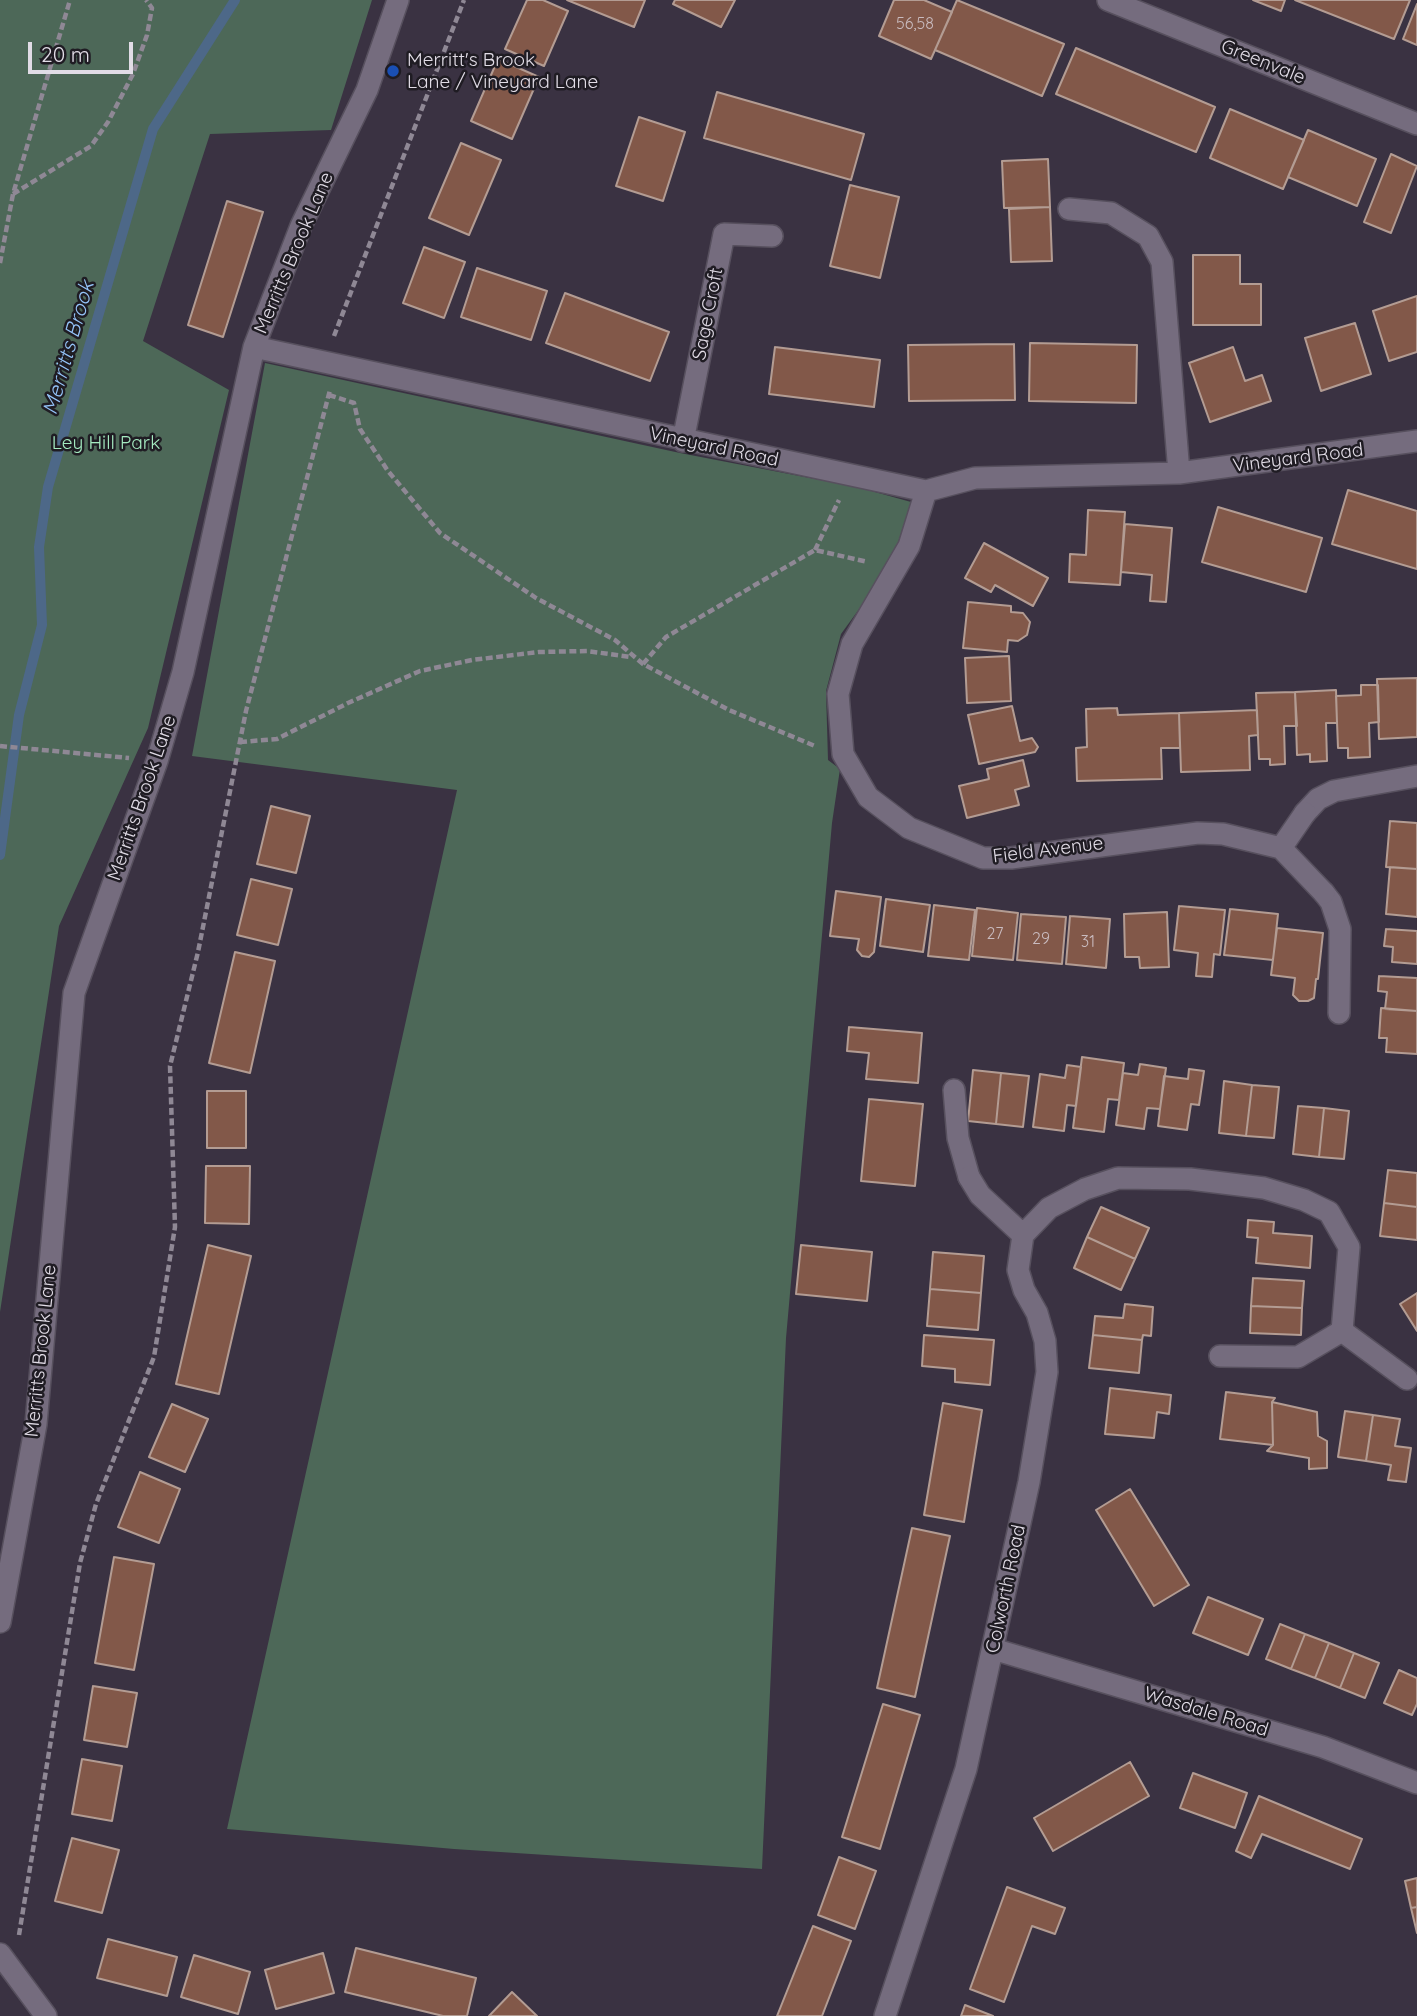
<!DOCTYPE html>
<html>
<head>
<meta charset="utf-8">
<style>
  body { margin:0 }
  #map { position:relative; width:1417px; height:2016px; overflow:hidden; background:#3a3242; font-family:Quicksand,sans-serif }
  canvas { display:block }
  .scale { position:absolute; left:28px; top:42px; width:105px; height:32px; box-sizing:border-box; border:4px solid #e1dce6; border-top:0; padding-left:9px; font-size:21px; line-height:24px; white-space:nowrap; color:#e1dce6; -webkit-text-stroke:5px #1f1c23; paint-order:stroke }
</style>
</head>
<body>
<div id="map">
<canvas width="1417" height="2016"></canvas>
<div class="scale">20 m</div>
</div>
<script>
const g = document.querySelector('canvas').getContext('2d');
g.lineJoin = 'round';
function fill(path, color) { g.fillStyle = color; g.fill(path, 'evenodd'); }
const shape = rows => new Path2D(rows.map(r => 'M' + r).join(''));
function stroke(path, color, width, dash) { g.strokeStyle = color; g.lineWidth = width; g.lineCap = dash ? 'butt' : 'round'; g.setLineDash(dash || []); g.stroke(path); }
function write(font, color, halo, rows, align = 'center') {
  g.font = font + ' Quicksand,sans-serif'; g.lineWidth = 5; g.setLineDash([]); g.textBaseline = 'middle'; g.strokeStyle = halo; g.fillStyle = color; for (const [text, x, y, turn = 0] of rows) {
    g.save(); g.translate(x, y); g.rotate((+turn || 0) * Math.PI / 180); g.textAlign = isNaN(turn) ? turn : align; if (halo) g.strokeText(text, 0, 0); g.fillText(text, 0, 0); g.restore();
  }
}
const green = shape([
  [0,0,372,0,331,130,210,134,143,341,229,390,148,728,59,926,0,1312],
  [265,363,680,453,857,487,911,502,896,549,881,579,841,634,826,691,828,760,840,769,832,823,786,1338,762,1869,454,1849,227,1829,457,790,192,756]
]);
const stream = shape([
  [0,855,19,715,42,625,39,547,48,487,153,129,235,0]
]);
const building = shape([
  [527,0,543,0,568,11,544,66,505,49,527,0],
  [567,0,645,0,634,27,567,0],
  [675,0,735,0,721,27,673,4,675,0],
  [894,0,924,0,952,12,931,59,879,36,894,0],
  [957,0,1064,44,1042,96,935,50,957,0],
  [1253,0,1285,0,1281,11,1253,0],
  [1295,0,1410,0,1394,39,1295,0],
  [1417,4,1417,45,1403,39,1417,4],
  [1076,48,1215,107,1196,152,1056,94,1076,48],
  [498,59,539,77,512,139,471,121,498,59],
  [717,92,864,134,851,180,704,138,717,92],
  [1230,109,1304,140,1283,189,1210,158,1230,109],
  [639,117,685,132,663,201,616,186,639,117],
  [1308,130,1376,159,1357,206,1288,177,1308,130],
  [461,143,501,160,469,235,429,218,461,143],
  [1391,154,1417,166,1391,233,1364,222,1391,154],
  [1048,159,1050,207,1004,208,1002,161,1048,159],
  [850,185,899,197,880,278,830,266,850,185],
  [227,201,263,212,223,337,188,325,227,201],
  [1050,207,1052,261,1011,262,1009,209,1050,207],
  [424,247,465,262,444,318,403,303,424,247],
  [1193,255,1240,255,1240,284,1261,284,1261,325,1193,325,1193,255],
  [477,268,547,291,531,340,461,317,477,268],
  [565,293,669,332,650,381,546,343,565,293],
  [1417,296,1417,352,1389,361,1373,311,1417,296],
  [1355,323,1371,374,1321,391,1305,338,1355,323],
  [1030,343,1137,345,1136,403,1029,401,1030,343],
  [1014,344,1015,400,909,401,908,345,1014,344],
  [775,347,880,360,874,407,769,394,775,347],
  [1233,347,1245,381,1262,375,1271,401,1210,422,1189,363,1233,347],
  [1348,490,1417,511,1417,569,1332,544,1348,490],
  [1218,507,1322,538,1306,592,1202,562,1218,507],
  [1088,510,1125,512,1120,585,1069,582,1070,554,1086,555,1088,510],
  [1125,524,1172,528,1166,602,1150,601,1152,575,1121,572,1125,524],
  [984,543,1048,578,1033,606,995,585,991,592,965,578,984,543],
  [968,602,1011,606,1011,612,1023,613,1030,622,1027,635,1018,641,1008,640,1007,652,963,648,968,602],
  [1009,656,1011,701,967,703,965,658,1009,656],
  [1417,678,1417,737,1379,739,1377,679,1417,678],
  [1361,685,1378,685,1379,722,1369,723,1370,757,1348,758,1348,748,1338,748,1336,696,1361,695,1361,685],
  [1336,690,1337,723,1326,723,1327,761,1310,762,1310,754,1297,755,1295,692,1336,690],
  [1295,692,1297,726,1284,726,1285,764,1270,765,1270,759,1259,759,1256,693,1295,692],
  [1012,706,1020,741,1032,738,1038,747,1035,752,979,764,968,715,1012,706],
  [1117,708,1118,715,1179,713,1180,748,1161,748,1162,779,1077,781,1076,748,1087,747,1086,709,1117,708],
  [1257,710,1258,735,1249,736,1250,770,1181,772,1179,713,1257,710],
  [1023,760,1029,786,1015,790,1019,805,967,818,959,786,989,779,987,769,1023,760],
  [271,806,310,816,296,873,257,864,271,806],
  [1390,821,1417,823,1417,869,1386,867,1390,821],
  [1390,867,1417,869,1417,917,1386,914,1390,867],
  [251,879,292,889,278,945,237,935,251,879],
  [836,891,881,897,874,952,869,957,862,956,857,950,859,939,830,936,836,891],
  [886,899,930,905,923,952,880,946,886,899],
  [934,905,975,910,969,960,928,956,934,905],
  [1179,906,1225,910,1220,955,1214,954,1212,977,1196,976,1198,953,1174,950,1179,906],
  [977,908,1018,913,1013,960,972,956,977,908],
  [1230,909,1278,914,1273,960,1224,955,1230,909],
  [1167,912,1169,967,1140,968,1139,957,1125,957,1124,914,1167,912],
  [1021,914,1066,917,1062,964,1017,960,1021,914],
  [1070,916,1110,919,1106,968,1066,964,1070,916],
  [1277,928,1323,933,1318,979,1316,979,1314,998,1308,1001,1299,1001,1293,995,1295,978,1271,975,1277,928],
  [1386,929,1417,931,1417,964,1392,962,1393,947,1384,946,1386,929],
  [235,952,275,961,250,1073,209,1063,235,952],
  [1379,976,1417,978,1417,1011,1385,1009,1387,992,1378,991,1379,976],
  [1381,1008,1417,1011,1417,1054,1386,1052,1387,1038,1379,1038,1381,1008],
  [849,1027,922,1033,918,1083,866,1079,869,1053,847,1051,849,1027],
  [1082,1057,1124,1063,1119,1100,1108,1099,1104,1132,1073,1128,1082,1057],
  [1140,1064,1166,1068,1160,1109,1147,1108,1144,1129,1116,1125,1123,1073,1138,1075,1140,1064],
  [1067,1065,1081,1067,1076,1106,1067,1105,1064,1131,1033,1127,1040,1074,1065,1078,1067,1065],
  [1189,1069,1204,1071,1199,1105,1191,1104,1187,1130,1158,1126,1164,1076,1188,1079,1189,1069],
  [973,1070,1001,1073,996,1124,968,1121,973,1070],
  [1001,1073,1029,1076,1023,1127,996,1124,1001,1073],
  [1224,1081,1252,1085,1246,1136,1219,1133,1224,1081],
  [1252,1085,1279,1087,1274,1138,1246,1136,1252,1085],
  [207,1091,246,1091,246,1148,207,1148,207,1091],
  [869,1099,923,1104,915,1186,861,1181,869,1099],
  [1298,1106,1324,1108,1319,1157,1293,1154,1298,1106],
  [1324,1108,1349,1111,1344,1159,1319,1157,1324,1108],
  [206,1166,250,1166,249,1224,205,1223,206,1166],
  [1388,1170,1417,1173,1417,1207,1384,1203,1388,1170],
  [1384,1203,1417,1207,1417,1240,1380,1236,1384,1203],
  [1101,1207,1149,1228,1135,1259,1087,1237,1101,1207],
  [1248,1220,1274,1222,1273,1233,1312,1236,1310,1268,1256,1263,1258,1238,1247,1237,1248,1220],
  [1087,1237,1135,1259,1121,1290,1074,1268,1087,1237],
  [208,1245,251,1256,219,1394,176,1384,208,1245],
  [801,1245,872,1252,867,1301,796,1294,801,1245],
  [933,1252,984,1256,981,1293,930,1289,933,1252],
  [1253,1278,1304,1281,1302,1308,1251,1306,1253,1278],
  [930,1289,981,1293,978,1330,927,1326,930,1289],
  [1417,1293,1417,1331,1400,1304,1417,1293],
  [1125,1304,1153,1307,1151,1336,1143,1335,1142,1340,1093,1335,1095,1316,1123,1318,1125,1304],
  [1251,1306,1302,1308,1301,1335,1250,1333,1251,1306],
  [924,1335,994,1340,990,1385,955,1382,955,1369,922,1366,924,1335],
  [1093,1335,1142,1340,1139,1373,1089,1368,1093,1335],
  [1110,1388,1171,1395,1169,1414,1157,1412,1154,1438,1105,1434,1110,1388],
  [1226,1392,1275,1398,1272,1402,1273,1445,1220,1439,1226,1392],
  [1272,1402,1317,1412,1318,1436,1327,1441,1327,1468,1309,1469,1309,1458,1267,1451,1273,1445,1272,1402],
  [943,1403,982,1410,964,1522,924,1515,943,1403],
  [172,1404,208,1419,185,1472,149,1457,172,1404],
  [1345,1411,1373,1415,1366,1461,1338,1457,1345,1411],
  [1373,1415,1400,1419,1395,1446,1411,1448,1406,1482,1388,1480,1391,1465,1366,1461,1373,1415],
  [140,1472,180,1489,159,1543,118,1527,140,1472],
  [1130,1489,1189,1585,1154,1606,1096,1510,1130,1489],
  [912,1528,950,1536,915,1697,877,1688,912,1528],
  [114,1557,154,1564,134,1670,95,1663,114,1557],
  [1208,1597,1263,1619,1248,1655,1193,1633,1208,1597],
  [1280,1624,1305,1634,1291,1669,1266,1659,1280,1624],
  [1305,1634,1329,1643,1315,1678,1291,1669,1305,1634],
  [1329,1643,1354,1653,1340,1688,1315,1678,1329,1643],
  [1354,1653,1379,1663,1365,1698,1340,1688,1354,1653],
  [1399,1670,1417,1678,1417,1704,1412,1715,1384,1703,1399,1670],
  [93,1686,137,1693,127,1747,84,1740,93,1686],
  [883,1704,920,1715,880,1849,842,1837,883,1704],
  [82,1759,122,1766,112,1821,72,1814,82,1759],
  [1130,1762,1149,1796,1053,1851,1034,1818,1130,1762],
  [1193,1773,1247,1793,1235,1828,1180,1808,1193,1773],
  [1259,1796,1362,1839,1350,1869,1262,1834,1251,1858,1236,1851,1259,1796],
  [72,1838,119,1850,102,1913,55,1901,72,1838],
  [839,1857,876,1871,855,1929,818,1915,839,1857],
  [1417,1878,1417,1907,1411,1908,1405,1881,1417,1878],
  [1007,1887,1065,1908,1055,1934,1032,1926,1004,2002,970,1989,1007,1887],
  [1417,1907,1417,1933,1411,1908,1417,1907],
  [813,1926,851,1941,822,2016,777,2016,813,1926],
  [108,1939,177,1957,167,1996,97,1978,108,1939],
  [356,1948,476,1978,467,2016,443,2016,345,1992,356,1948],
  [323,1953,334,1993,276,2009,265,1970,323,1953],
  [194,1955,250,1972,238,2014,181,1997,194,1955],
  [512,1992,537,2016,489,2016,512,1992],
  [965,2005,993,2016,961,2016,965,2005]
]);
const path = shape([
  [13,194,91,146,108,122,133,74,147,35,152,8,146,0],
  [0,263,13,194,70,0],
  [334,336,464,0],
  [329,395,354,403,360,429,388,471,440,533,536,598,615,640,643,664,729,710,815,746],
  [815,550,839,500],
  [643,664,666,637,815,550,868,562],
  [240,742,277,739,348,703,420,671,472,660,539,652,587,651,631,657],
  [0,746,129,758],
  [19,1935,80,1563,96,1504,154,1357,175,1227,170,1066,198,952,246,711,330,390]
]);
const lane = shape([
  [1305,813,1318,799,1334,791,1417,776],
  [1324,893,1331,902,1340,929,1339,1013],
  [954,1090,958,1138,969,1177]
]);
const street = shape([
  [1108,0,1417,124],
  [1069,209,1111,213,1148,236,1162,262,1179,473],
  [254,347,926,491,975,478,1179,473,1417,441],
  [683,441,724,234,772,236],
  [926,491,909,546,852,644,838,694,843,754,868,797,909,828,983,858,1011,858,1198,833,1223,834,1281,848,1305,813],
  [1281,848,1324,893],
  [1023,1235,1049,1208,1085,1189,1118,1178,1190,1179,1264,1188,1304,1200,1329,1212,1349,1247,1342,1331,1407,1379],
  [1220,1356,1298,1357,1342,1331],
  [0,1622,36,1424,74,993,157,761,183,672,254,347,301,226,367,90,398,0],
  [993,1649,1323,1747,1417,1783],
  [0,1954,46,2016],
  [885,2016,966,1769,1029,1482,1047,1372,1045,1341,1037,1313,1024,1290,1018,1270,1023,1235,980,1195,969,1177]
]);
const markers = [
  [393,71,7,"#1a4fb4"]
];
const numberNames = [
  ["56,58",915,24],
  ["27",995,934],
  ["29",1041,939],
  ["31",1088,942]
];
const poiNames = [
  ["Merritt's Brook",407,60],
  ["Lane / Vineyard Lane",407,82]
];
const streetNames = [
  ["Greenvale",1263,62,22],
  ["Merritts Brook Lane",294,253,-67],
  ["Sage Croft",708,314,-79],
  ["Vineyard Road",714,447,12],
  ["Vineyard Road",1298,458,-7],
  ["Merritts Brook Lane",142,798,-71],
  ["Field Avenue",1048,850,-7],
  ["Merritts Brook Lane",41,1351,-84],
  ["Colworth Road",1006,1589,-78],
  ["Wasdale Road",1206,1712,17]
];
const parkNames = [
  ["Ley Hill Park",106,443]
];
const waterNames = [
  ["Merritts Brook",69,348,-74]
];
fill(green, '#4d6858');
stroke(stream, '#4d6888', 10);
fill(building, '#825849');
stroke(building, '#b39c93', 2);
stroke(lane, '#57505e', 24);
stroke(street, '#57505e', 24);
stroke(path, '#8f8895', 4.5, [7, 3.5]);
stroke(lane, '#756c7e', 21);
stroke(street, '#756c7e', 21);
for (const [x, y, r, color] of markers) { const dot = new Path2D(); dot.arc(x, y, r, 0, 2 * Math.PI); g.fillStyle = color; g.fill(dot); stroke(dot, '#1f1c23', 2.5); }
write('16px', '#c9bbbf', null, numberNames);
write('19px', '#e1dce6', '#1f1c23', poiNames, 'left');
write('19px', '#e1dce6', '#1f1c23', streetNames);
write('19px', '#a5ebc1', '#1f1c23', parkNames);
write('italic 21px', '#95c4f9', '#1f1c23', waterNames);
</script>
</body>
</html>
